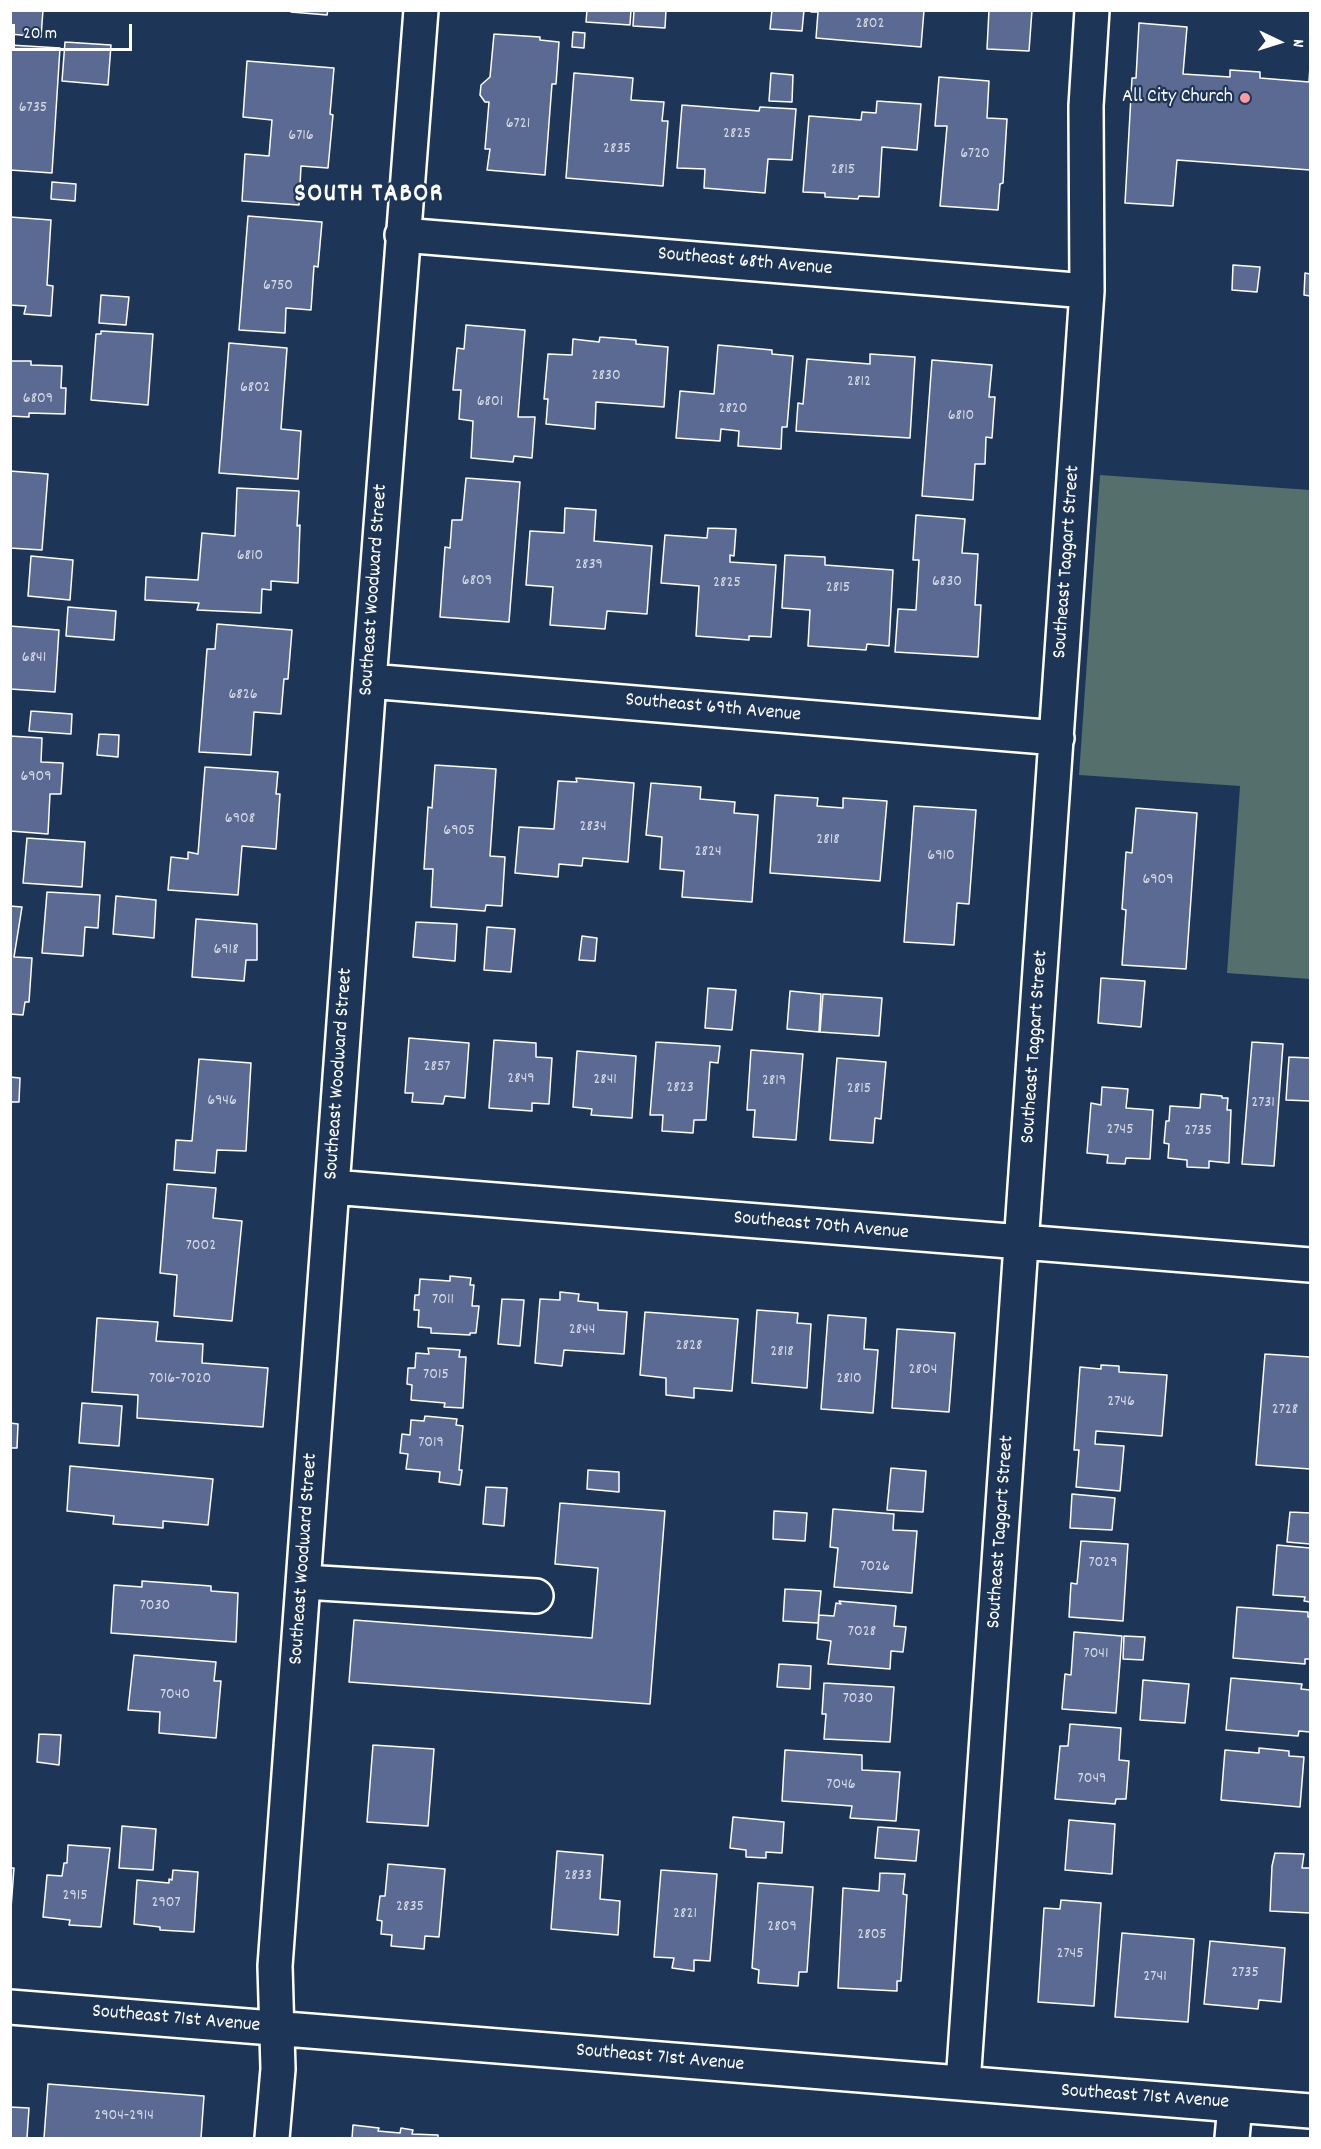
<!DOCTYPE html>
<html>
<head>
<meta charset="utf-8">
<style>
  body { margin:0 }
  #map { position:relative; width:1321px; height:2149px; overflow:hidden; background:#1d3557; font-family:Dekko,sans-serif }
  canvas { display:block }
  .frame { position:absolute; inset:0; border:12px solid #fff; pointer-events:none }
  .north { position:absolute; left:1249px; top:12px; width:60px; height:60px; -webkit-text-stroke:4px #1d3557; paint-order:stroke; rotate:94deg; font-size:16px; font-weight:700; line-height:24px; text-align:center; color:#fff }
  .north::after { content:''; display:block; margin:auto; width:21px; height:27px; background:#fff; clip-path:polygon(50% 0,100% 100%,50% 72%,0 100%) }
  .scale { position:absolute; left:12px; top:24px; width:120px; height:27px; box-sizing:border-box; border:3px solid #fff; border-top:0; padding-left:8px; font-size:18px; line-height:21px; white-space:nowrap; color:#fff; -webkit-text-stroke:4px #1d3557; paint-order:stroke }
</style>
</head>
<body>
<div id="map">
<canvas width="1321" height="2149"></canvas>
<div class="frame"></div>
<div class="north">N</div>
<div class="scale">20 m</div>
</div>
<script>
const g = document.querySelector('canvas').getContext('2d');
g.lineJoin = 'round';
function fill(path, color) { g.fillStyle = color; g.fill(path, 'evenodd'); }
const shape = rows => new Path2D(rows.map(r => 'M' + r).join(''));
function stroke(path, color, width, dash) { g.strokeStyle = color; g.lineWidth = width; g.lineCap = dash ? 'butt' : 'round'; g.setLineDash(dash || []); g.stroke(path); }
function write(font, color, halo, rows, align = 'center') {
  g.font = font + ' Dekko,sans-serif'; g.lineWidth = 4.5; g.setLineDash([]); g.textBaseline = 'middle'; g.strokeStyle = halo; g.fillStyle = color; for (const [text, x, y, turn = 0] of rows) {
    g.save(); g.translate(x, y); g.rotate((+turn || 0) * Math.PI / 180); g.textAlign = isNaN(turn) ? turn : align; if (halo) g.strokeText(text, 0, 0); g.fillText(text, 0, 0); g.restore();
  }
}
const green = shape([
  [1100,475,1310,490,1310,979,1227,973,1240,786,1079,775]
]);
const building = shape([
  [10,10,43,10,41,37,10,34,10,10],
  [291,10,328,10,327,15,291,12,291,10],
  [587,10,631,10,630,25,586,22,587,10],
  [634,10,666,10,665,28,633,26,634,10],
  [772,10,804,10,802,31,770,29,772,10],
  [811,10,924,10,921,47,816,38,818,12,811,12,811,10],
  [989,10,1032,10,1029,51,987,49,989,10],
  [1139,23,1187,27,1183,74,1230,77,1230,70,1260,72,1260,78,1309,82,1310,66,1310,170,1177,160,1173,206,1125,203,1132,78,1136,78,1139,23],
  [573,32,585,33,584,48,572,47,573,32],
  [494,34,540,37,540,40,559,42,556,84,552,84,545,175,487,170,490,149,485,149,489,102,485,102,480,95,481,85,490,77,494,34],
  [65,42,111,45,108,85,62,81,65,42],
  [10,45,60,48,52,173,10,170,10,45],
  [247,61,334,68,330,114,333,115,328,168,301,166,299,205,242,201,245,154,269,156,272,120,243,117,247,61],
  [574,73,633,78,631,100,664,102,662,121,668,121,663,186,566,178,574,73],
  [771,73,793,75,792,102,769,101,771,73],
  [939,77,989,81,987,118,1007,119,1003,183,1000,184,998,210,940,206,947,126,935,126,939,77],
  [877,101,921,104,917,150,882,147,879,197,859,196,858,199,825,197,825,193,803,192,809,116,861,120,862,112,876,113,877,101],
  [682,105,759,111,760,107,796,109,792,160,768,159,765,193,704,188,705,169,677,168,682,105],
  [52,182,76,184,75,201,51,199,52,182],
  [248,216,322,222,318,267,314,266,311,310,286,308,285,333,239,330,248,216],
  [10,217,51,220,47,285,53,286,51,316,24,314,26,306,10,305,10,217],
  [1233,265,1260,267,1257,292,1232,290,1233,265],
  [1305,273,1310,274,1310,296,1304,295,1305,273],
  [101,295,129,297,126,325,99,323,101,295],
  [466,325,525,330,518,417,535,417,532,458,514,456,513,462,471,458,473,421,459,419,461,390,453,390,457,348,464,349,466,325],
  [101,331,153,334,148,405,91,400,96,334,101,334,101,331],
  [600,337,636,340,636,344,668,347,664,407,596,402,595,429,546,424,548,399,544,399,548,354,572,355,573,339,599,342,600,337],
  [229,343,287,348,281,429,301,431,298,479,219,473,229,343],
  [718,345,772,350,772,354,793,356,787,427,782,427,781,449,738,446,739,431,721,429,720,441,676,438,680,391,714,394,718,345],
  [870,354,915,357,910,438,796,431,798,403,803,404,807,359,870,364,870,354],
  [932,360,992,365,989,397,995,397,992,438,986,437,985,464,975,464,973,500,922,496,932,360],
  [10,361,31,361,31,365,62,366,61,388,66,388,65,414,29,413,29,417,10,416,10,361],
  [10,471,48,474,42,550,10,548,10,471],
  [466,478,520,482,509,622,440,617,445,547,450,548,452,520,462,520,466,478],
  [237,488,299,491,297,526,300,525,298,583,271,581,271,590,262,589,261,613,197,610,199,603,145,600,146,577,198,580,202,533,235,536,237,488],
  [565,508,596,510,594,541,652,546,647,614,607,611,605,629,550,625,553,587,526,585,530,531,564,533,565,508],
  [916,515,965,519,962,553,978,554,975,605,981,605,978,657,895,652,898,609,916,610,919,560,913,560,916,515],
  [708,528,736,529,734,556,730,555,730,562,776,565,771,637,749,636,749,640,696,636,699,586,661,583,665,535,707,538,708,528],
  [785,555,825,557,825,565,893,570,889,646,867,644,866,650,808,646,810,610,782,608,785,555],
  [31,556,73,560,70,600,28,596,31,556],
  [68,607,116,611,114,640,66,636,68,607],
  [217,624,292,630,288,679,284,679,281,714,254,712,251,755,199,752,207,649,215,649,217,624],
  [10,626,59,630,55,692,10,689,10,626],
  [31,711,72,714,71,734,29,731,31,711],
  [99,734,119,735,118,757,97,755,99,734],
  [10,736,42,738,41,762,63,763,61,794,50,794,48,834,10,831,10,736],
  [435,765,496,769,490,856,505,857,502,906,486,905,485,911,431,907,433,869,424,869,428,807,432,808,435,765],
  [205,767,278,772,276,794,280,794,276,849,242,846,238,895,168,890,171,857,188,859,188,852,198,854,205,767],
  [576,778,634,783,628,862,583,858,582,866,559,864,558,877,515,873,519,827,554,829,558,781,577,782,576,778],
  [651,783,701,787,700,799,735,802,734,813,758,815,752,902,682,897,684,871,660,869,662,837,646,835,651,783],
  [775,795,818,798,817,806,843,808,843,798,887,801,880,881,770,873,775,795],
  [914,806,976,810,969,904,957,903,954,945,904,942,914,806],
  [1136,808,1197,813,1186,969,1122,965,1126,910,1122,909,1126,852,1132,853,1136,808],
  [27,838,85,842,82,887,23,883,27,838],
  [47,892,100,895,98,928,85,927,83,956,42,953,47,892],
  [116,896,156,900,154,938,113,934,116,896],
  [10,906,22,907,14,957,32,958,29,1002,25,1002,23,1015,10,1014,10,906],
  [196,919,257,924,257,960,246,960,244,981,192,977,196,919],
  [416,922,457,924,455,961,413,957,416,922],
  [487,927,515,929,511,972,484,970,487,927],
  [582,936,597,938,595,961,579,960,582,936],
  [1101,978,1145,981,1141,1027,1098,1023,1101,978],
  [708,988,736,990,732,1030,705,1028,708,988],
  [790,991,821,994,819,1032,787,1029,790,991],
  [823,994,882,998,879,1036,820,1032,823,994],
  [409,1038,469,1043,465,1098,445,1096,443,1104,412,1102,413,1093,405,1093,409,1038],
  [494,1040,536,1043,536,1057,552,1058,549,1104,532,1103,532,1111,489,1108,494,1040],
  [656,1042,720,1046,718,1063,710,1062,706,1120,694,1120,693,1133,662,1131,663,1115,650,1115,656,1042],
  [1252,1042,1283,1044,1274,1166,1242,1164,1252,1042],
  [751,1050,803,1054,796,1140,753,1137,755,1110,747,1110,751,1050],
  [577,1051,636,1056,632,1118,591,1115,592,1109,573,1107,577,1051],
  [1289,1057,1310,1058,1310,1101,1286,1100,1289,1057],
  [837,1058,886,1062,881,1119,875,1118,873,1143,830,1140,837,1058],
  [199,1059,251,1063,246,1151,217,1150,215,1173,174,1170,176,1140,192,1141,199,1059],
  [10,1077,20,1078,19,1102,10,1102,10,1077],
  [1102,1087,1128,1089,1126,1108,1153,1110,1150,1159,1126,1158,1125,1164,1107,1163,1108,1155,1087,1153,1091,1103,1101,1105,1102,1087],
  [1201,1094,1222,1096,1222,1098,1228,1098,1227,1110,1231,1110,1229,1163,1209,1161,1209,1168,1187,1167,1187,1160,1168,1158,1169,1144,1164,1143,1166,1121,1169,1121,1170,1106,1200,1108,1201,1094],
  [167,1184,216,1188,213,1218,242,1221,232,1321,174,1316,177,1275,160,1273,167,1184],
  [450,1276,471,1278,470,1285,474,1285,472,1306,479,1306,476,1333,470,1333,470,1335,431,1333,431,1328,418,1327,419,1310,414,1310,415,1295,419,1295,420,1279,450,1281,450,1276],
  [560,1292,579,1294,578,1301,598,1303,598,1310,627,1312,624,1354,564,1350,562,1366,535,1363,540,1299,560,1300,560,1292],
  [502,1299,524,1300,520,1346,498,1344,502,1299],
  [757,1310,798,1313,797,1323,811,1324,807,1388,752,1383,757,1310],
  [645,1312,738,1319,732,1391,694,1388,694,1398,666,1395,666,1378,640,1375,645,1312],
  [828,1315,866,1318,864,1349,878,1350,873,1413,821,1409,828,1315],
  [97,1318,158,1322,156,1341,203,1344,202,1363,268,1368,263,1427,137,1418,138,1395,92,1392,97,1318],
  [897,1329,955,1333,949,1412,892,1408,897,1329],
  [428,1348,460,1350,459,1357,466,1357,463,1408,444,1407,445,1403,411,1400,412,1385,407,1384,408,1368,415,1368,416,1353,429,1354,428,1348],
  [1265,1354,1310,1357,1310,1469,1256,1465,1265,1354],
  [1101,1365,1119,1366,1119,1372,1167,1375,1162,1436,1096,1431,1095,1444,1124,1446,1120,1491,1076,1487,1079,1450,1074,1450,1080,1367,1101,1369,1101,1365],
  [82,1403,122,1406,119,1446,79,1443,82,1403],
  [425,1416,457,1419,456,1425,463,1426,459,1470,462,1470,460,1485,439,1482,440,1472,406,1469,408,1454,400,1453,402,1434,410,1435,411,1420,424,1421,425,1416],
  [10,1423,18,1424,17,1448,10,1448,10,1423],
  [70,1466,213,1479,208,1525,163,1521,163,1528,113,1524,114,1516,67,1511,70,1466],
  [891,1468,926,1471,923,1512,887,1510,891,1468],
  [588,1470,619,1472,619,1492,587,1489,588,1470],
  [486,1487,507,1488,504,1526,483,1524,486,1487],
  [1072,1494,1115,1498,1112,1530,1070,1528,1072,1494],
  [560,1503,665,1511,650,1704,349,1682,354,1620,592,1638,598,1568,555,1564,560,1503],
  [833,1509,894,1514,893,1530,917,1531,912,1593,834,1587,838,1548,830,1547,833,1509],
  [774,1511,807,1513,805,1541,773,1539,774,1511],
  [1290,1512,1310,1513,1310,1544,1287,1542,1290,1512],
  [1081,1541,1128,1544,1123,1621,1069,1617,1071,1583,1077,1584,1081,1541],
  [1277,1545,1310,1548,1310,1602,1304,1601,1305,1597,1273,1595,1277,1545],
  [142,1581,211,1586,211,1591,238,1593,236,1642,111,1633,114,1585,142,1587,142,1581],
  [785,1589,821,1591,818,1623,783,1621,785,1589],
  [839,1601,896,1606,894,1626,906,1627,903,1652,891,1651,890,1669,828,1664,831,1641,817,1639,819,1615,834,1616,836,1603,841,1604,839,1601],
  [1237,1607,1308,1612,1308,1617,1310,1617,1310,1659,1305,1659,1305,1664,1233,1658,1237,1607],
  [1074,1632,1122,1636,1116,1713,1062,1709,1065,1674,1071,1675,1074,1632],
  [1124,1636,1145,1637,1143,1660,1123,1659,1124,1636],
  [134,1655,216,1662,214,1681,221,1681,216,1738,159,1733,160,1712,128,1710,134,1655],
  [779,1664,811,1666,810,1689,777,1687,779,1664],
  [1231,1678,1302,1684,1301,1689,1310,1690,1310,1732,1299,1731,1298,1736,1226,1730,1231,1678],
  [1143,1680,1189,1684,1185,1723,1140,1720,1143,1680],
  [824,1683,894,1687,890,1742,824,1739,826,1714,822,1714,824,1683],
  [1070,1724,1121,1728,1119,1760,1129,1761,1126,1799,1116,1799,1115,1804,1055,1799,1060,1746,1068,1746,1070,1724],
  [39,1734,61,1735,59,1765,37,1762,39,1734],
  [373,1745,434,1749,428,1826,367,1822,373,1745],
  [1259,1748,1289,1751,1289,1756,1304,1757,1300,1807,1221,1800,1225,1750,1259,1753,1259,1748],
  [785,1750,862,1755,862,1770,900,1772,896,1821,850,1818,852,1806,782,1801,785,1750],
  [733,1817,784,1822,782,1853,766,1852,766,1858,746,1857,746,1850,730,1848,733,1817],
  [1069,1820,1115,1824,1112,1874,1065,1870,1069,1820],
  [122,1826,156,1829,153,1870,119,1868,122,1826],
  [878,1827,919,1830,916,1861,875,1858,878,1827],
  [68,1845,110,1848,101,1927,69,1925,70,1920,43,1917,47,1875,62,1876,64,1863,67,1863,68,1845],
  [557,1851,603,1855,600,1899,620,1901,618,1935,551,1929,557,1851],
  [1275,1853,1304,1854,1302,1868,1310,1868,1310,1913,1270,1911,1272,1866,1275,1853],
  [388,1864,445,1869,439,1937,425,1936,424,1949,391,1946,392,1935,381,1934,382,1921,377,1920,380,1896,385,1896,388,1864],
  [10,1868,14,1868,10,1922,10,1868],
  [173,1870,198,1872,194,1932,160,1930,160,1927,134,1924,137,1880,169,1883,169,1879,172,1880,173,1870],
  [661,1870,717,1874,710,1961,694,1960,694,1971,672,1968,674,1958,654,1957,661,1870],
  [880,1873,905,1874,903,1894,907,1895,901,1981,897,1981,897,1991,838,1988,843,1888,879,1891,880,1873],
  [758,1883,813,1887,807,1972,799,1972,798,1986,758,1983,759,1970,752,1968,758,1883],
  [1061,1900,1101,1903,1094,2006,1038,2002,1044,1908,1060,1909,1061,1900],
  [1122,1933,1194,1939,1188,2022,1115,2017,1122,1933],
  [1210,1941,1285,1948,1281,2002,1259,2000,1258,2009,1204,2004,1210,1941],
  [48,2084,204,2096,201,2138,44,2138,48,2084],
  [10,2107,29,2108,27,2138,10,2138,10,2107],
  [353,2125,379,2128,378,2131,400,2133,401,2128,413,2130,412,2134,438,2135,438,2138,352,2138,353,2125]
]);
const minor = shape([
  [402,235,1087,291],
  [369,681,1057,738],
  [332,1187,1310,1265],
  [304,1582,536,1596],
  [10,2007,1310,2111],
  [963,2083,1087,291,1086,106,1092,10],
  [272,2138,278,2069,275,1966,369,681,421,10],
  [1232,2138,1235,2105]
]);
const markers = [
  [1245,98,6,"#ff9aa2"]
];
const numberNames = [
  ["2802",870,25],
  ["6735",33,109],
  ["6721",518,125],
  ["2825",737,135],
  ["6716",301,137],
  ["2835",617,150],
  ["6720",975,155],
  ["2815",843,171],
  ["6750",278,287],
  ["2830",606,377],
  ["2812",859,383],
  ["6802",255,389],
  ["6809",38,400],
  ["6801",490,403],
  ["2820",733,410],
  ["6810",961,417],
  ["6810",250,557],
  ["2839",589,566],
  ["6809",477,582],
  ["6830",947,583],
  ["2825",727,584],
  ["2815",838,589],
  ["6841",34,659],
  ["6826",243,696],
  ["6909",36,778],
  ["6908",240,820],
  ["2834",593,828],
  ["6905",459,832],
  ["2818",828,841],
  ["2824",708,853],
  ["6910",941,857],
  ["6909",1158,881],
  ["6918",226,951],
  ["2857",437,1068],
  ["2849",521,1080],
  ["2841",605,1081],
  ["2819",774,1082],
  ["2823",680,1089],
  ["2815",859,1090],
  ["6946",222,1102],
  ["2731",1263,1104],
  ["2745",1120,1131],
  ["2735",1198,1132],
  ["7002",201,1247],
  ["7011",443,1301],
  ["2844",582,1331],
  ["2828",689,1347],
  ["2818",782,1353],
  ["2804",923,1371],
  ["7015",436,1376],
  ["7016-7020",180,1380],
  ["2810",849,1380],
  ["2746",1121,1403],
  ["2728",1285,1411],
  ["7019",431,1444],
  ["7029",1103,1564],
  ["7026",875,1568],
  ["7030",155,1607],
  ["7028",862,1633],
  ["7041",1096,1655],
  ["7040",175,1696],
  ["7030",858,1700],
  ["7049",1092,1780],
  ["7046",841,1786],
  ["2833",578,1877],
  ["2915",75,1897],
  ["2907",166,1904],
  ["2835",410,1908],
  ["2821",685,1915],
  ["2809",782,1928],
  ["2805",872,1936],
  ["2745",1070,1955],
  ["2735",1245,1974],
  ["2741",1155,1978],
  ["2904-2914",124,2117]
];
const poiNames = [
  ["All City Church",1233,98]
];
const streetNames = [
  ["Southeast 68th Avenue",745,263,5],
  ["Southeast Taggart Street",1068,562,-86],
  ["Southeast Woodward Street",375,590,-86],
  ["Southeast 69th Avenue",713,709,5],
  ["Southeast Taggart Street",1036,1047,-86],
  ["Southeast Woodward Street",340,1074,-86],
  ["Southeast 70th Avenue",821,1227,5],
  ["Southeast Taggart Street",1002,1532,-86],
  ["Southeast Woodward Street",305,1559,-86],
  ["Southeast 71st Avenue",176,2020,5],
  ["Southeast 71st Avenue",660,2059,5],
  ["Southeast 71st Avenue",1145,2098,4]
];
const districtNames = [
  ["SOUTH TABOR",369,196]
];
fill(green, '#556f6c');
fill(building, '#5a6a92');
stroke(building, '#fff', 1.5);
stroke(minor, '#fff', 38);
stroke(minor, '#1d3557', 33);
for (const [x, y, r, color] of markers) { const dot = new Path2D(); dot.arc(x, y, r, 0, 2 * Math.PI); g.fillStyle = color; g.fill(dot); stroke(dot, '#1d3557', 2); }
write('16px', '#d6dae4', null, numberNames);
write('20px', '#fff', '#1d3557', poiNames, 'right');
write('20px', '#fff', '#1d3557', streetNames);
g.letterSpacing = '1.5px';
write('bold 26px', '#fff', '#1d3557', districtNames);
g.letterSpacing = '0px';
</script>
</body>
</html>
